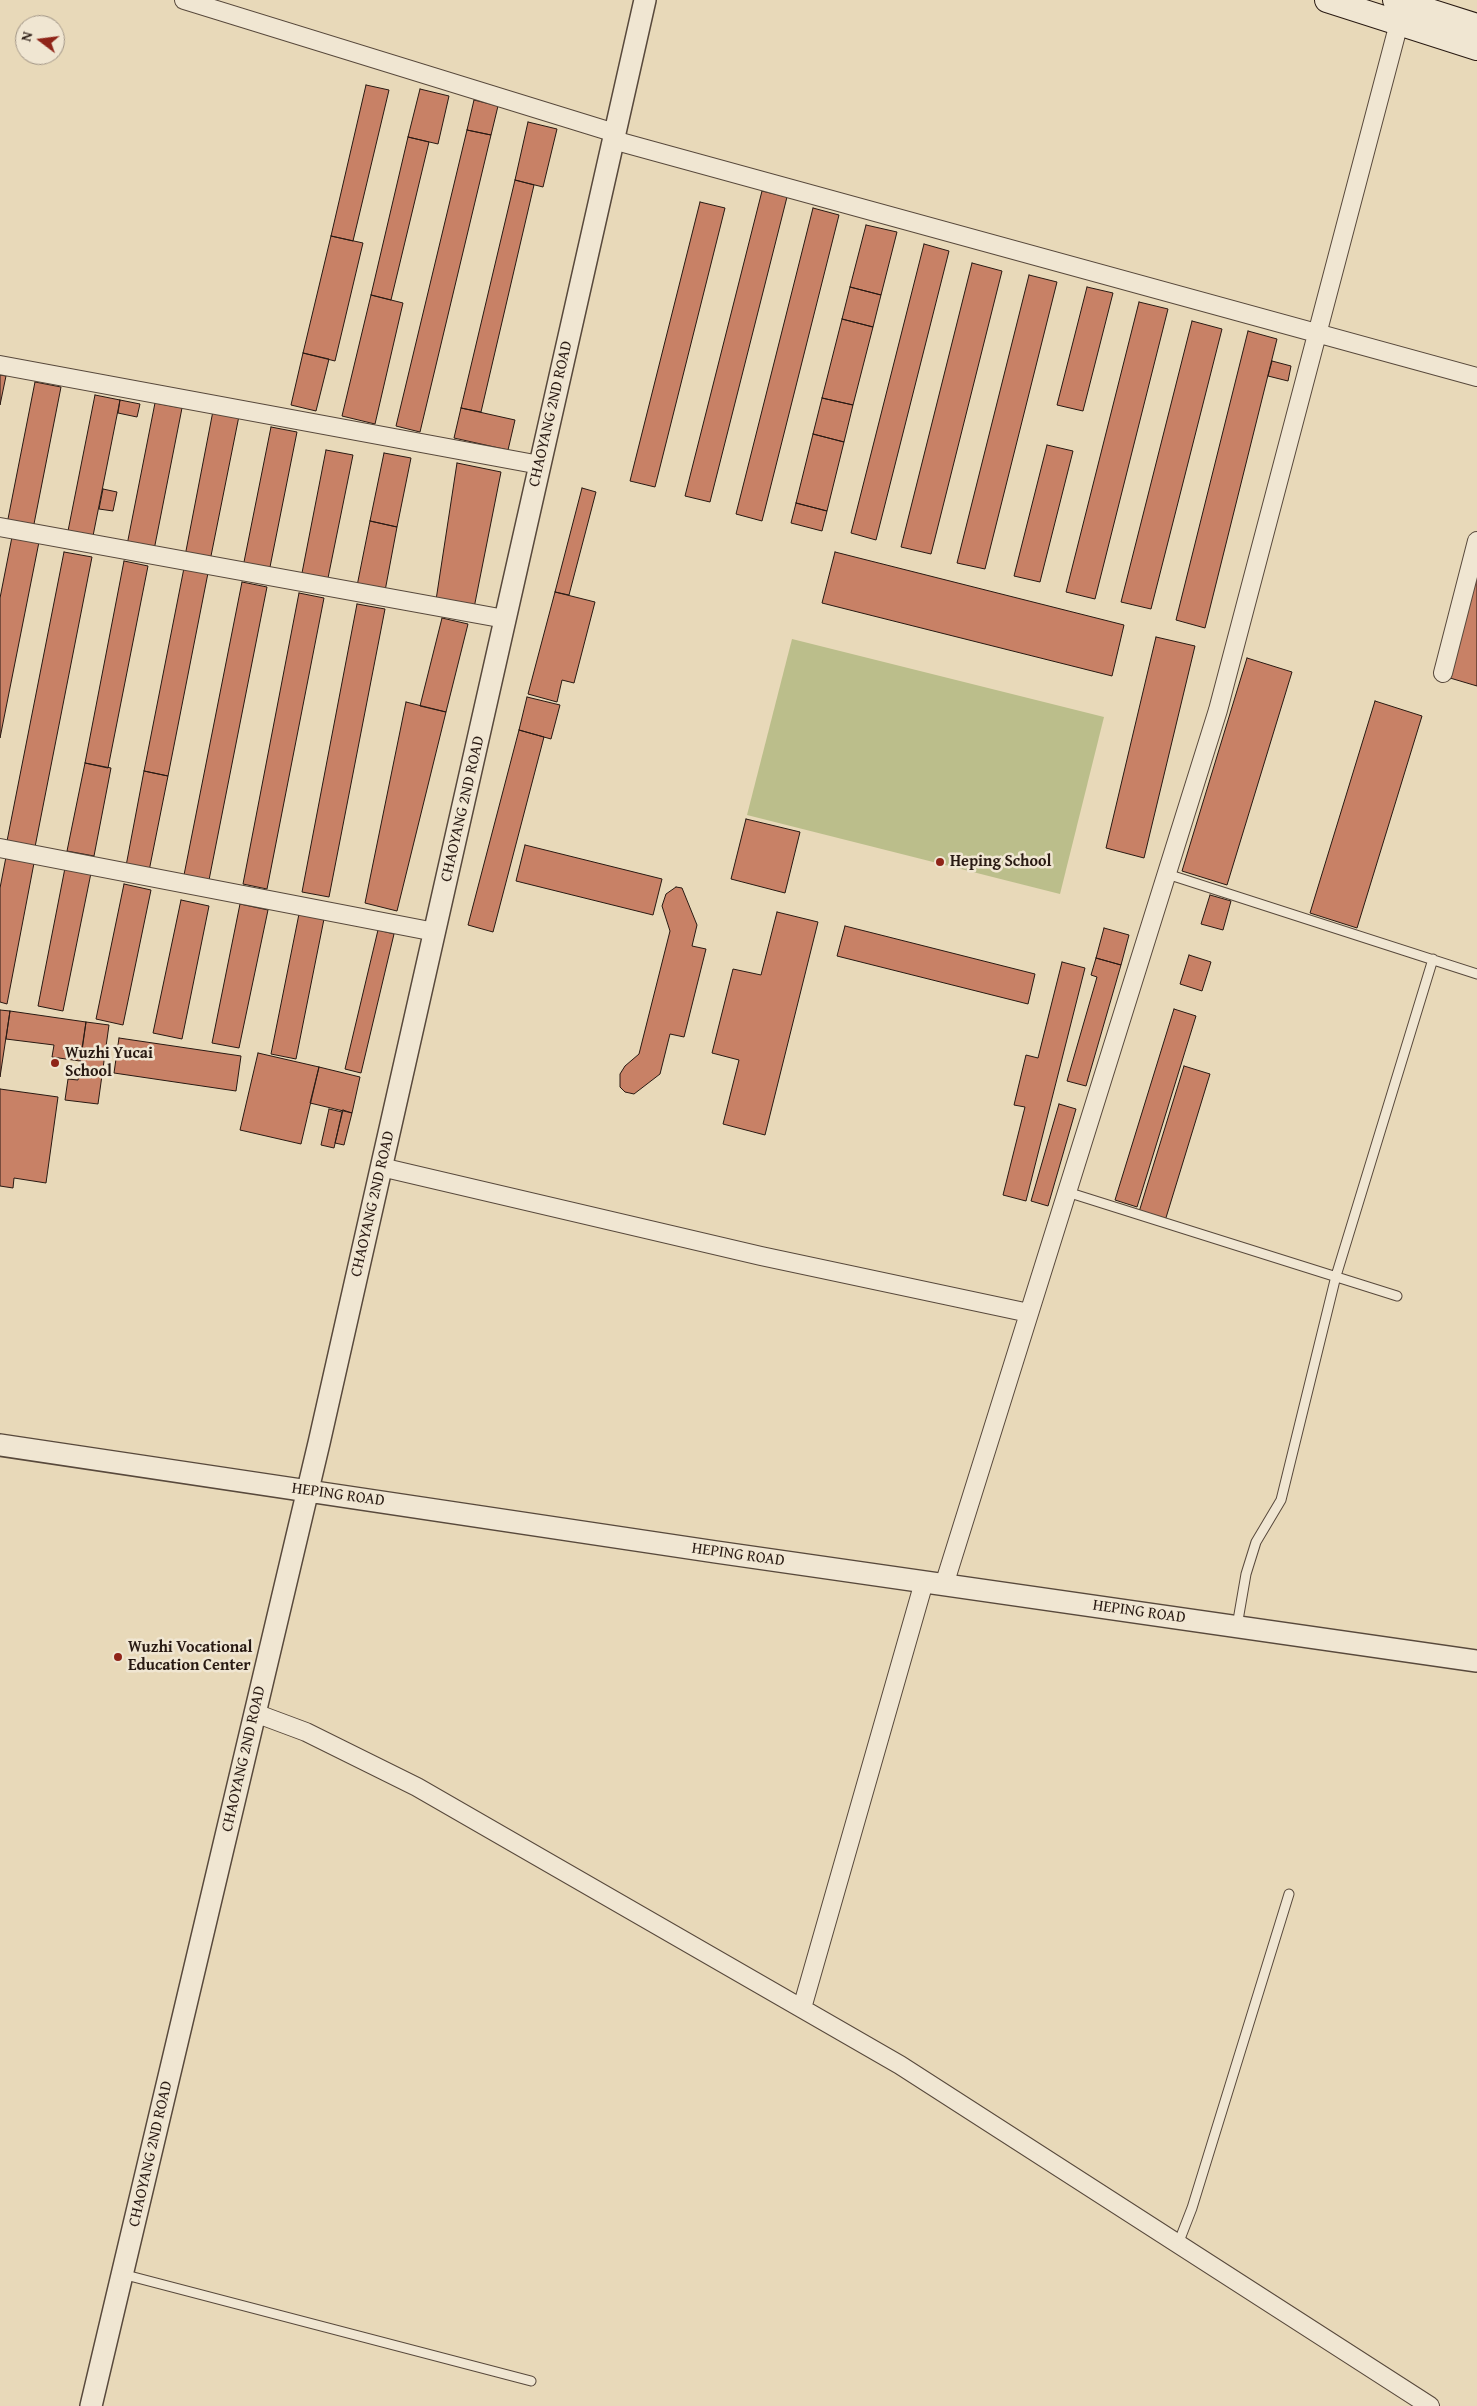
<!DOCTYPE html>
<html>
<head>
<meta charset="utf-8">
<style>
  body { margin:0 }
  #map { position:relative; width:1477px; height:2406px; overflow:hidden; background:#e8d9b9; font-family:"Gentium Book Plus",serif }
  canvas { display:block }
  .north { position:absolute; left:15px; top:15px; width:50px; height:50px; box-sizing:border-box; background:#f0e6d2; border:1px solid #a09485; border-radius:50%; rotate:285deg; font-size:14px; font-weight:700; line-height:20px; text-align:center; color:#281912 }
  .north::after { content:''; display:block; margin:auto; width:18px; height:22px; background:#8f2418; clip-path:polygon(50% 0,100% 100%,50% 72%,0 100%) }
</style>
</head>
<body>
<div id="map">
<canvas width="1477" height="2406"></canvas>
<div class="north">N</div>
</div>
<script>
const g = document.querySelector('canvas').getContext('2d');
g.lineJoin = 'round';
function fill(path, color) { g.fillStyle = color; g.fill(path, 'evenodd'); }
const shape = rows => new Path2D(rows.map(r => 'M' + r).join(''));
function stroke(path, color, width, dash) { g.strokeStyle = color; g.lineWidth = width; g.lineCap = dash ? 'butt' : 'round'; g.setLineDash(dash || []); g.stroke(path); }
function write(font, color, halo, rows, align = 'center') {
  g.font = font + ' "Gentium Book Plus",serif'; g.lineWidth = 5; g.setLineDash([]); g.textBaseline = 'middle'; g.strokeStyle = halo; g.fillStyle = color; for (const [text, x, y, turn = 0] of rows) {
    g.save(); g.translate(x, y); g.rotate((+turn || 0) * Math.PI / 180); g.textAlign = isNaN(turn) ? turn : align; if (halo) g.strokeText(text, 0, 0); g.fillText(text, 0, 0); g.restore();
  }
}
const green = shape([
  [792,639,1104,717,1060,894,747,815]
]);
const building = shape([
  [366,85,389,90,353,241,331,236,366,85],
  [420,89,449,96,438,144,408,137,420,89],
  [474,100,498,106,491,135,467,130,474,100],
  [528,122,557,129,543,187,515,180,528,122],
  [467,130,491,135,420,432,396,426,467,130],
  [408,137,429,142,391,300,371,295,408,137],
  [515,180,534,185,481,412,461,408,515,180],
  [762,191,787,197,710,502,685,496,762,191],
  [700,202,725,208,655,487,630,481,700,202],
  [813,208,839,215,762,521,736,514,813,208],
  [866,225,897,232,881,295,850,287,866,225],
  [331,236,363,243,335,361,303,353,331,236],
  [924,244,949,251,876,540,851,533,924,244],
  [972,263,1002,271,931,554,901,547,972,263],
  [1029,275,1057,282,985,569,957,563,1029,275],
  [850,287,881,295,873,327,842,319,850,287],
  [1087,287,1113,293,1083,411,1057,405,1087,287],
  [371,295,403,303,375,424,342,416,371,295],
  [1139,302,1168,309,1095,599,1066,592,1139,302],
  [842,319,873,327,853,405,822,398,842,319],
  [1192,321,1222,329,1151,609,1121,602,1192,321],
  [1248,331,1277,339,1205,628,1176,620,1248,331],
  [303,353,329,359,316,411,291,405,303,353],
  [1272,361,1291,366,1288,381,1268,376,1272,361],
  [0,375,6,376,0,405,0,375],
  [35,382,61,387,33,529,7,524,35,382],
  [95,395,120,400,92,541,67,536,95,395],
  [822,398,853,405,844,442,813,434,822,398],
  [120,400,140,404,137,417,118,413,120,400],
  [155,403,182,408,154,550,127,545,155,403],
  [461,408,515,420,508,450,454,438,461,408],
  [213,411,239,416,210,561,185,556,213,411],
  [271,427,297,432,269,572,243,567,271,427],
  [813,434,844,442,827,511,796,503,813,434],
  [1047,445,1073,451,1040,582,1014,576,1047,445],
  [326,450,353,455,328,578,302,573,326,450],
  [384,453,411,458,397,527,370,521,384,453],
  [457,463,501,472,474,608,436,600,457,463],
  [582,488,596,492,569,595,555,592,582,488],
  [103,489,117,492,113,511,99,509,103,489],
  [796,503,827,511,822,531,791,523,796,503],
  [370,521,397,527,385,591,357,586,370,521],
  [12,537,39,542,0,738,0,598,12,537],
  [64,552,92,557,35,847,7,841,64,552],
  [835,552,1124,625,1112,676,822,603,835,552],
  [124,561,148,566,108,768,85,763,124,561],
  [184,568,208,573,168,776,144,771,184,568],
  [1477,576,1477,686,1450,678,1477,576],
  [242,582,267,587,209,880,184,875,242,582],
  [555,592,595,602,574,683,562,680,557,702,528,694,555,592],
  [299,593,324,598,267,889,243,884,299,593],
  [357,604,385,609,329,897,302,892,357,604],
  [442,618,468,624,446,712,420,706,442,618],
  [1156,637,1195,646,1144,858,1106,848,1156,637],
  [1247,658,1292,672,1227,885,1182,871,1247,658],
  [527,697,560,705,551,739,519,730,527,697],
  [1375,701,1422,716,1357,928,1310,913,1375,701],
  [406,702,446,712,397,911,365,903,406,702],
  [519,730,544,737,493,932,468,925,519,730],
  [85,763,111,768,94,856,67,851,85,763],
  [144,771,168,776,149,871,126,866,144,771],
  [746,819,800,832,785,893,731,879,746,819],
  [525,845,662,879,653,915,516,881,525,845],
  [6,857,34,863,7,1004,0,1002,0,888,6,857],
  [65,868,91,873,63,1011,38,1006,65,868],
  [124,884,151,890,123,1025,96,1019,124,884],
  [676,887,682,888,697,925,692,946,706,949,684,1037,670,1034,660,1074,634,1094,625,1092,620,1087,620,1074,625,1066,639,1054,670,931,662,906,666,894,676,887],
  [1210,895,1231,901,1223,930,1201,924,1210,895],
  [181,900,209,906,182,1039,153,1033,181,900],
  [240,904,268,910,239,1048,212,1043,240,904],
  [777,912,818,922,765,1135,723,1124,739,1060,712,1053,733,969,761,975,777,912],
  [299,914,324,919,296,1059,271,1054,299,914],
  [845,926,1035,974,1028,1004,837,956,845,926],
  [1104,928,1129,935,1121,965,1096,958,1104,928],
  [378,930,394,934,361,1073,345,1069,378,930],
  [1189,955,1211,962,1202,991,1180,984,1189,955],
  [1096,958,1121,965,1086,1086,1067,1081,1097,977,1091,975,1096,958],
  [1062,962,1085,968,1026,1201,1003,1195,1025,1107,1014,1105,1026,1055,1038,1058,1062,962],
  [1174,1009,1196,1016,1137,1207,1115,1200,1174,1009],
  [0,1010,10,1011,0,1077,0,1010],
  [10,1011,86,1022,80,1061,52,1057,54,1045,6,1039,10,1011],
  [86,1022,109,1025,98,1104,65,1100,68,1079,78,1080,86,1022],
  [119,1038,241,1056,236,1091,114,1073,119,1038],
  [258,1053,319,1067,301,1144,240,1130,258,1053],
  [1184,1066,1210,1074,1165,1221,1139,1212,1184,1066],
  [319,1067,360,1077,352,1113,310,1103,319,1067],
  [0,1089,58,1097,46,1183,14,1178,13,1188,0,1186,0,1089],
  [1059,1104,1076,1109,1048,1206,1031,1201,1059,1104],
  [329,1109,342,1112,334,1148,321,1145,329,1109],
  [343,1110,352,1113,344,1145,335,1143,343,1110]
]);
const service = shape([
  [1167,874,1477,974],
  [1067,1192,1397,1296],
  [1237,1626,1246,1574,1256,1542,1281,1500,1336,1276,1433,959],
  [1178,2244,1192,2208,1289,1894],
  [122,2274,531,2381]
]);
const minor = shape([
  [184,0,615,133],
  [613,140,1477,377],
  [0,365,540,465],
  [0,527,505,619],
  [1443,673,1477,541],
  [0,848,435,932],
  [381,1167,761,1256,1029,1313],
  [944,1585,1218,710,1399,23],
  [255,1713,306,1732,417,1787,900,2065,1430,2406],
  [802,2008,924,1582]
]);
const tertiary = shape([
  [0,1445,716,1552,1477,1661],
  [91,2406,319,1443,645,0]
]);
const secondary = shape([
  [1327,0,1477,48],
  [1395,0,1477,26]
]);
const markers = [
  [940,862,5,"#8f2418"],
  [55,1063,5,"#8f2418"],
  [118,1657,5,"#8f2418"]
];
const streetNames = [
  ["CHAOYANG 2ND ROAD",551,414,-77],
  ["CHAOYANG 2ND ROAD",463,809,-77],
  ["CHAOYANG 2ND ROAD",373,1204,-77],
  ["HEPING ROAD",338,1495,8],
  ["HEPING ROAD",738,1555,8],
  ["HEPING ROAD",1139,1612,8],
  ["CHAOYANG 2ND ROAD",244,1759,-77],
  ["CHAOYANG 2ND ROAD",151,2154,-77]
];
const poiNames = [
  ["Heping School",950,862],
  ["Wuzhi Yucai",65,1054],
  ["School",65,1072],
  ["Wuzhi Vocational",128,1648],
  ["Education Center",128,1666]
];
fill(green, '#bbbe8b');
fill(building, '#c88166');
stroke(building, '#281912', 1);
stroke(service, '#58493c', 11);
stroke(minor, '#58493c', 20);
stroke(tertiary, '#58493c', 24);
stroke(secondary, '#281912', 26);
stroke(service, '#f0e6d2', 9);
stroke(minor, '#f0e6d2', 18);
stroke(tertiary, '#f0e6d2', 21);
stroke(secondary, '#f0e6d2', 24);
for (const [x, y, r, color] of markers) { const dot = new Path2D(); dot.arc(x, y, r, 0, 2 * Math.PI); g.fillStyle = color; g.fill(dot); stroke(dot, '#f0e6d2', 2); }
write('16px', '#281912', '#f0e6d2', streetNames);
write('bold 16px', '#281912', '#f0e6d2', poiNames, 'left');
</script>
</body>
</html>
